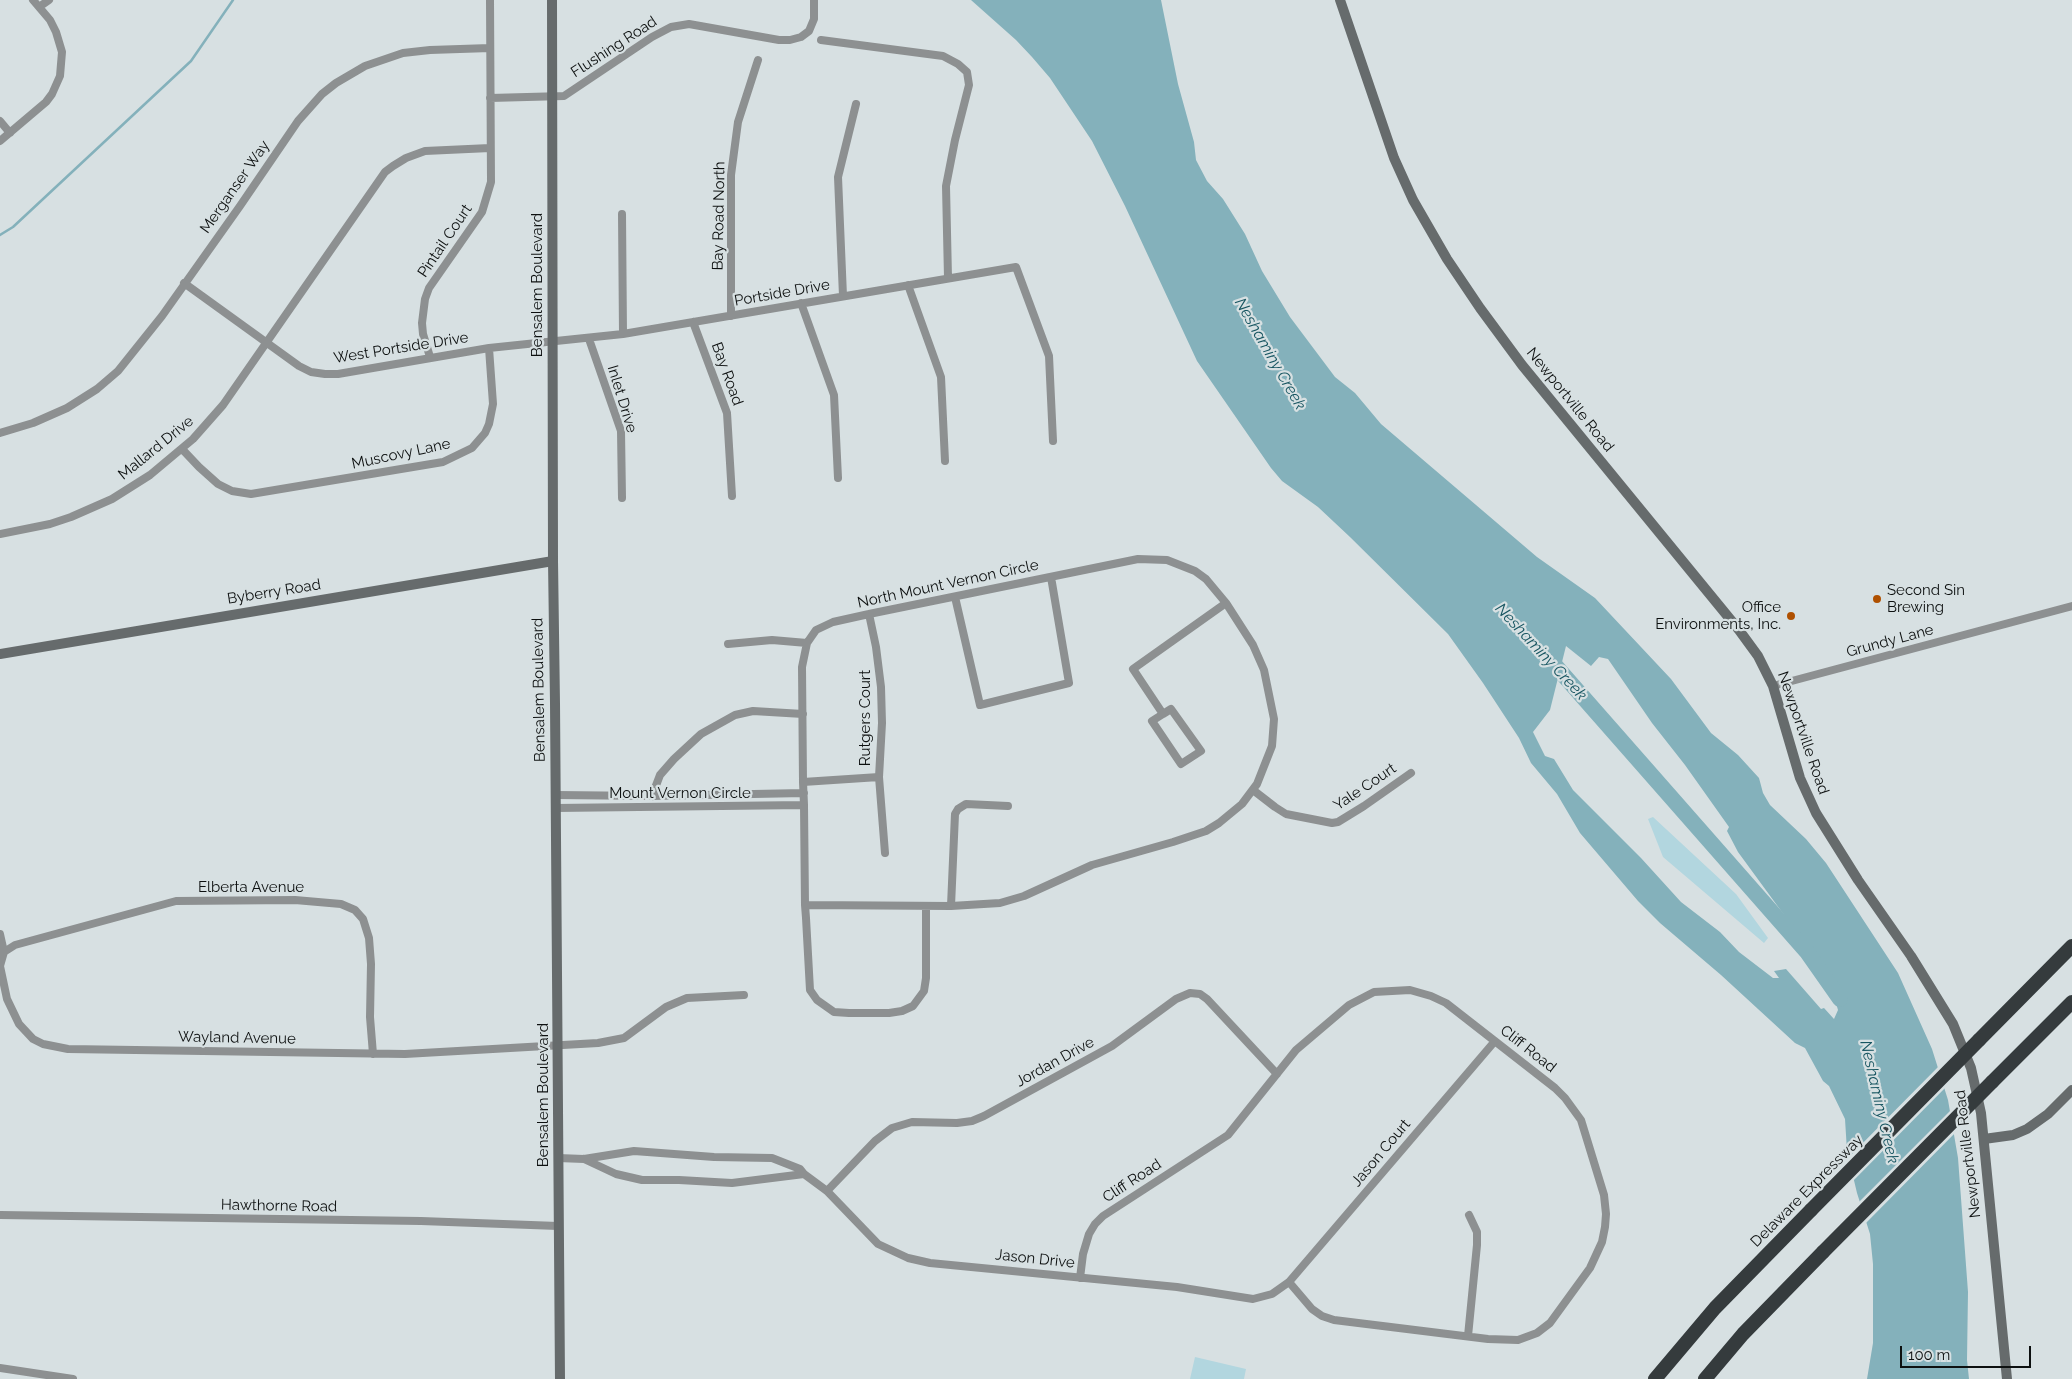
<!DOCTYPE html>
<html>
<head>
<meta charset="utf-8">
<style>
  body { margin:0 }
  #map { position:relative; width:2072px; height:1379px; overflow:hidden; background:#d7e0e2; font-family:Raleway,sans-serif }
  canvas { display:block }
  .scale { position:absolute; left:1900px; top:1346px; width:131px; height:22px; box-sizing:border-box; border:2px solid #0d1010; border-top:0; padding-left:6px; font-size:15px; line-height:18px; white-space:nowrap; color:#0d1010; -webkit-text-stroke:4px #d7e0e2; paint-order:stroke }
</style>
</head>
<body>
<div id="map">
<canvas width="2072" height="1379"></canvas>
<div class="scale">100 m</div>
</div>
<script>
const g = document.querySelector('canvas').getContext('2d');
g.lineJoin = 'round';
function fill(path, color) { g.fillStyle = color; g.fill(path, 'evenodd'); }
const shape = rows => new Path2D(rows.map(r => 'M' + r).join(''));
function stroke(path, color, width, dash) { g.strokeStyle = color; g.lineWidth = width; g.lineCap = dash ? 'butt' : 'round'; g.setLineDash(dash || []); g.stroke(path); }
function write(font, color, halo, rows, align = 'center') {
  g.font = font + ' Raleway,sans-serif'; g.lineWidth = 4.5; g.setLineDash([]); g.textBaseline = 'middle'; g.strokeStyle = halo; g.fillStyle = color; for (const [text, x, y, turn = 0] of rows) {
    g.save(); g.translate(x, y); g.rotate((+turn || 0) * Math.PI / 180); g.textAlign = isNaN(turn) ? turn : align; if (halo) g.strokeText(text, 0, 0); g.fillText(text, 0, 0); g.restore();
  }
}
const green = shape([
  [1653,817,1736,894,1768,938,1764,943,1663,857,1648,819],
  [1195,1357,1246,1369,1244,1379,1190,1379]
]);
const water = shape([
  [971,0,1161,0,1178,84,1194,142,1196,160,1207,181,1223,199,1245,234,1262,271,1290,317,1335,377,1355,393,1381,424,1537,557,1595,598,1671,679,1711,733,1738,755,1759,778,1763,793,1770,805,1806,839,1826,863,1898,973,1932,1049,1948,1100,1958,1158,1968,1292,1967,1360,1969,1379,1867,1379,1873,1343,1873,1264,1870,1234,1857,1193,1847,1151,1845,1119,1829,1086,1823,1081,1805,1048,1795,1043,1721,975,1660,923,1638,901,1580,833,1557,794,1531,763,1519,738,1483,683,1448,634,1350,537,1318,507,1282,481,1271,468,1197,361,1125,206,1092,141,1050,78,1032,57,1016,40],
  [1566,646,1591,666,1599,657,1608,659,1652,723,1685,765,1729,827,1727,831,1738,852,1820,964,1833,993,1838,1010,1834,1019,1824,1008,1821,1009,1786,969,1774,971,1779,978,1773,978,1739,952,1720,932,1681,902,1641,858,1573,790,1554,759,1545,756,1533,732,1550,710]
]);
const pier = shape([
  [1940,1065,1946,1087,1852,1182,1847,1159],
  [1952,1109,1956,1132,1864,1225,1857,1204]
]);
const stream = shape([
  [0,235,13,227,191,61,233,0]
]);
const river = shape([
  [1546,655,1807,952,1840,999]
]);
const street = shape([
  [39,7,49,0],
  [821,40,943,56,958,64,967,72,969,85,955,140,946,186,948,278],
  [490,98,564,96,652,37,671,27,689,24,779,40,790,40,801,37,809,31,814,19,814,0],
  [0,121,10,133],
  [0,141,46,102,52,94,60,76,62,52,56,32,50,20,33,0],
  [622,214,623,334],
  [184,283,299,366,311,372,325,374,338,374,489,348,623,334,1016,267,1049,356,1053,441],
  [908,285,941,377,945,461],
  [843,296,838,177,856,104],
  [801,303,834,395,838,478],
  [731,316,731,175,738,122,758,60],
  [693,322,727,413,732,496],
  [589,339,621,431,622,498],
  [430,357,423,334,422,323,425,299,429,288,482,212,491,182,490,0],
  [0,433,33,423,67,408,97,389,118,371,162,316,240,206,298,121,322,94,336,83,365,66,403,53,430,50,490,48],
  [182,449,199,467,218,484,232,491,251,494,443,462,472,448,485,433,489,424,493,404,489,348],
  [0,534,50,524,71,517,112,499,150,475,193,439,223,405,385,172,393,166,406,158,425,151,490,148],
  [955,597,980,705,1069,683,1051,577],
  [869,614,876,647,881,687,882,723,879,777,885,853],
  [728,644,772,640,807,643],
  [1773,686,2072,606],
  [1163,714,1171,709,1201,751,1181,764,1152,721,1163,714,1133,669,1226,603],
  [803,782,879,777],
  [1253,790,1275,807,1286,814,1332,823,1338,822,1364,806,1411,773],
  [556,795,652,796,804,793],
  [652,796,660,775,674,759,701,734,735,715,753,711,803,714],
  [556,808,804,805],
  [805,905,951,906,1000,903,1024,896,1092,865,1173,842,1206,831,1219,823,1242,804,1257,784,1272,746,1274,719,1264,670,1253,645,1226,603,1206,579,1195,571,1167,560,1138,559,869,614,833,622,816,630,807,643,802,667,803,782,804,805,805,905,806,918,810,990,817,1000,834,1012,849,1013,889,1013,902,1011,913,1006,924,991,926,978,926,907],
  [951,906,955,814,958,809,966,804,1008,806],
  [0,934,4,952,0,966,7,999,19,1024,33,1039,43,1044,68,1049,405,1054,598,1043,624,1038,666,1007,687,998,744,995],
  [4,952,15,945,176,901,295,900,341,904,355,910,363,919,369,938,371,964,370,1017,373,1054],
  [558,1158,584,1159,634,1151,714,1157,772,1158,800,1169,804,1174,827,1191,878,1244,908,1258,930,1263,1177,1287,1253,1299,1272,1294,1289,1282,1495,1041],
  [584,1159,616,1174,642,1180,679,1180,732,1183,804,1174],
  [827,1191,875,1141,892,1128,912,1122,957,1123,972,1121,984,1116,1112,1046,1176,999,1190,993,1200,994,1207,999,1277,1074],
  [0,1215,421,1221,558,1226],
  [1080,1278,1083,1254,1089,1234,1095,1224,1103,1216,1228,1135,1296,1050,1349,1005,1374,992,1410,990,1431,996,1446,1003,1555,1088,1565,1098,1581,1120,1604,1195,1606,1214,1605,1227,1602,1242,1590,1268,1550,1323,1537,1333,1518,1340,1488,1339,1334,1320,1322,1316,1312,1309,1289,1282],
  [1468,1336,1477,1245,1477,1232,1469,1215],
  [0,1368,73,1379]
]);
const secondary = shape([
  [552,0,553,561,555,703,560,1379],
  [1340,0,1394,158,1413,200,1447,259,1480,308,1522,365,1739,630,1758,656,1773,686,1800,778,1816,813,1858,880,1911,956,1953,1024,1971,1068,1981,1113,2007,1379],
  [0,654,553,561],
  [1984,1139,2013,1135,2027,1129,2048,1114,2072,1090]
]);
const highway = shape([
  [1979,1040,2072,946],
  [1992,1082,2072,1002],
  [1655,1379,1715,1308,1811,1210],
  [1705,1379,1743,1334,1823,1252]
]);
const highwayBridge = shape([
  [1811,1210,1979,1040],
  [1823,1252,1992,1082]
]);
const markers = [
  [1877,599,5,"#af5000"],
  [1791,616,5,"#af5000"]
];
const streetNames = [
  ["Flushing Road",614,47,-33],
  ["Merganser Way",235,187,-55],
  ["Bay Road North",719,216,-89],
  ["Pintail Court",445,241,-56],
  ["Bensalem Boulevard",537,285,-90],
  ["Portside Drive",782,293,-10],
  ["West Portside Drive",401,348,-9],
  ["Bay Road",727,374,70],
  ["Inlet Drive",622,399,73],
  ["Newportville Road",1570,400,51],
  ["Mallard Drive",156,448,-39],
  ["Muscovy Lane",401,454,-12],
  ["North Mount Vernon Circle",948,584,-12],
  ["Byberry Road",274,592,-9],
  ["Grundy Lane",1890,641,-15],
  ["Bensalem Boulevard",539,690,-91],
  ["Rutgers Court",865,718,-90],
  ["Newportville Road",1803,733,71],
  ["Yale Court",1365,787,-34],
  ["Mount Vernon Circle",680,793],
  ["Elberta Avenue",251,887],
  ["Wayland Avenue",237,1038,1],
  ["Cliff Road",1528,1049,38],
  ["Jordan Drive",1055,1062,-29],
  ["Bensalem Boulevard",543,1095,-90],
  ["Jason Court",1381,1153,-50],
  ["Newportville Road",1968,1154,-97],
  ["Cliff Road",1132,1181,-33],
  ["Delaware Expressway",1807,1191,-45],
  ["Hawthorne Road",279,1206,1],
  ["Jason Drive",1035,1259,6]
];
const poiNames = [
  ["Second Sin",1887,590],
  ["Brewing",1887,607],
  ["Office",1781,607,"right"],
  ["Environments, Inc.",1781,624,"right"]
];
const waterNames = [
  ["Neshaminy Creek",1270,354,60],
  ["Neshaminy Creek",1541,652,47],
  ["Neshaminy Creek",1879,1102,77]
];
fill(green, '#b2d6df');
fill(water, '#84b1bb');
fill(pier, '#d7e0e2');
stroke(stream, '#84b1bb', 2.5);
stroke(river, '#84b1bb', 16);
stroke(street, '#8d9091', 8);
stroke(secondary, '#666b6c', 10);
stroke(highway, '#353b3d', 14);
stroke(highwayBridge, '#353b3d', 14);
for (const [x, y, r, color] of markers) { const dot = new Path2D(); dot.arc(x, y, r, 0, 2 * Math.PI); g.fillStyle = color; g.fill(dot); stroke(dot, '#d7e0e2', 2); }
write('15px', '#0d1010', '#d7e0e2', streetNames);
write('15px', '#0d1010', '#d7e0e2', poiNames, 'left');
write('italic 16px', '#175561', '#d7e0e2', waterNames);
</script>
</body>
</html>
